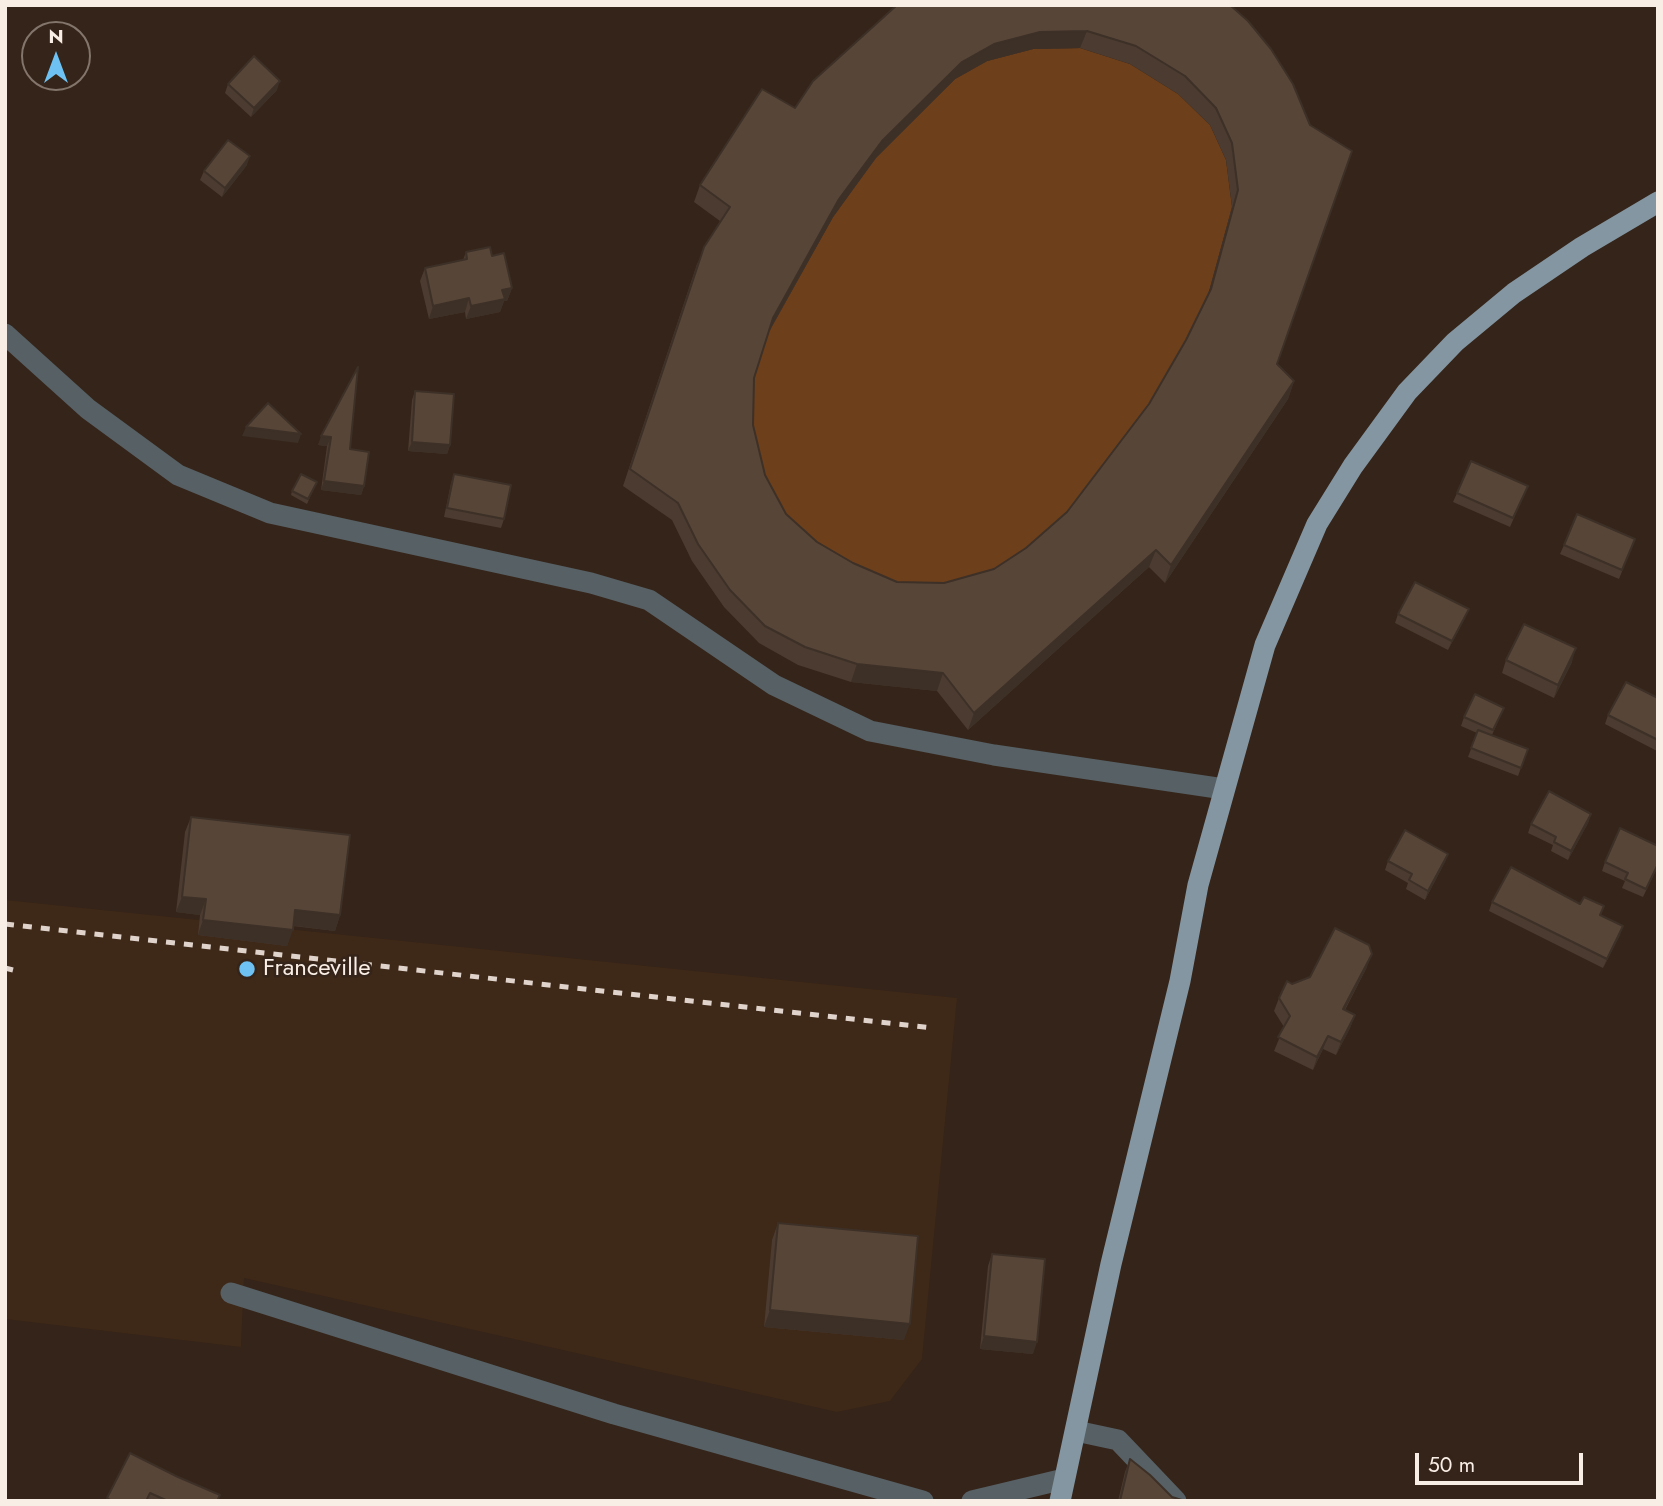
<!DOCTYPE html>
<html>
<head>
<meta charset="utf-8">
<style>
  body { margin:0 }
  #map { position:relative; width:1663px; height:1506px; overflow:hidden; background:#352419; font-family:Jost,sans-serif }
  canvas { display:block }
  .frame { position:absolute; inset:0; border:7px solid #f9eee6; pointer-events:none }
  .north { position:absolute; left:21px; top:21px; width:70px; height:70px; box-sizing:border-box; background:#352419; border:2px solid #83756b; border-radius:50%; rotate:0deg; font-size:19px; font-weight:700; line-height:28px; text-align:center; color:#f9eee6 }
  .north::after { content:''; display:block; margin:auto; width:24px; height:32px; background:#6dc2f3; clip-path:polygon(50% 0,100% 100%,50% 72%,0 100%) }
  .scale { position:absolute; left:1415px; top:1453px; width:168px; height:32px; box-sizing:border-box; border:4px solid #f9eee6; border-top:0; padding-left:9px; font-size:21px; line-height:24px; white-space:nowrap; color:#f9eee6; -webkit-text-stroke:5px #352419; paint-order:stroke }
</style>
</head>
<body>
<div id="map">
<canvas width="1663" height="1506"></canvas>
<div class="frame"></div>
<div class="north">N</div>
<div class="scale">50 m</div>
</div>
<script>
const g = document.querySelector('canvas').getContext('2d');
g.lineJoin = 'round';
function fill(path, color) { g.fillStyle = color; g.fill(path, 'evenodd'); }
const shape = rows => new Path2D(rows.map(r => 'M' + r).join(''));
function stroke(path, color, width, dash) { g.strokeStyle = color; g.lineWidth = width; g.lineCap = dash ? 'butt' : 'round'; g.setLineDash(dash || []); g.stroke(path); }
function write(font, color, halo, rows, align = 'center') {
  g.font = font + ' Jost,sans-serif'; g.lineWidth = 5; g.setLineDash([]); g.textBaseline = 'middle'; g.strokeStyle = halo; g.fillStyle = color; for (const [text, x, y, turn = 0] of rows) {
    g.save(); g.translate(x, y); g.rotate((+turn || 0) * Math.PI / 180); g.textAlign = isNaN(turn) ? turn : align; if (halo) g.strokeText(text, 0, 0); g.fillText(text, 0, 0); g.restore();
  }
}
const built = shape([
  [5,900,957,998,922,1359,890,1401,837,1412,244,1278,241,1347,5,1319]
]);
const green = shape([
  [1080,48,1130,64,1178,94,1210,125,1226,160,1232,207,1205,306,1180,357,1097,485,988,586,847,581,759,492,748,395,767,335,833,217,875,158,955,79,987,61,1033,49]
]);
const street = shape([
  [5,334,88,409,178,475,270,513,591,583,649,600,774,685,870,731,994,755,1224,789],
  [231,1293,614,1414,923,1501],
  [1076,1431,1118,1440,1176,1501],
  [972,1501,1064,1479]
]);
const primary = shape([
  [1060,1501,1111,1264,1180,981,1198,885,1265,645,1317,524,1353,466,1407,392,1455,342,1514,293,1582,247,1658,202]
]);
const rail = shape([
  [5,924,933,1028],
  [5,968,13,970]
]);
const wall = shape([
  [897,5,1230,5,1277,364,1294,381,1288,399,1165,583,1149,567,968,730,937,691,851,682,798,665,759,643,724,607,692,561,672,520,623,486,697,264,720,221,694,202,700,185,795,108],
  [1080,48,1130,64,1178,94,1210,125,1226,160,1232,207,1208,296,1186,340,1149,404,1067,512,1026,548,994,569,944,583,897,582,853,563,817,542,786,514,765,475,753,425,754,378,769,332,833,217,876,158,955,79,987,61,1033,49],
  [228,84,277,90,251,117,225,93],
  [247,165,222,197,200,180,204,171],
  [466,252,492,256,512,288,507,301,504,301,500,312,466,319,465,312,429,319,420,281,425,268,463,260],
  [358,367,350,449,364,486,361,495,321,490,327,446,318,445],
  [415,391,450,445,447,454,408,451,412,400],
  [454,474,504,519,501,528,444,517,451,483],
  [315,486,307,504,291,495,292,491],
  [1457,493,1524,495,1510,527,1453,502],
  [1635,539,1619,579,1560,554,1564,545],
  [1398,614,1465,618,1448,650,1395,623],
  [1506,660,1572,662,1554,698,1502,673],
  [1658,698,1657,751,1605,724,1608,715],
  [1504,708,1492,735,1528,749,1518,776,1468,757,1477,733,1461,726,1464,717],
  [1591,814,1588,823,1568,860,1551,851,1553,845,1528,833,1531,824],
  [191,817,340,915,335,931,293,926,287,946,198,935,200,915,176,912,185,832],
  [1658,846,1658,866,1643,897,1622,888,1625,881,1602,871,1605,862],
  [1448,854,1445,862,1425,900,1406,889,1408,883,1385,870,1388,861],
  [1492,902,1601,916,1620,935,1603,968,1489,911],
  [1367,967,1345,1010,1355,1015,1350,1028,1336,1055,1323,1049,1313,1070,1274,1051,1284,1027,1274,1011,1279,998,1292,984],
  [778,1223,904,1340,764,1327,772,1240],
  [992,1254,1033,1354,980,1349,988,1266],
  [130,1453,217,1501,106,1501],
  [1130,1459,1172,1497,1185,1501,1118,1501,1125,1472]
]);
const shadedWall = shape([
  [1087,31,1080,48,1033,49,987,61,955,79,876,158,833,217,767,335,773,318,839,199,882,141,962,62,994,44,1040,32],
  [280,81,277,90,251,117,254,108],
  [250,156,247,165,222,197,225,188],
  [512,288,507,301,504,301,500,312,466,319,471,306,502,290],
  [469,298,465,312,429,319,433,306],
  [1294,381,1288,399,1165,583,1171,565],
  [246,427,301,434,298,443,242,436],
  [321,436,331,437,327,446,318,445],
  [412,442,450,445,447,454,408,451],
  [324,481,364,486,361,495,321,490],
  [1156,550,1149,567,968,730,974,713],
  [1469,609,1465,618,1448,650,1452,641],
  [1576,648,1572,662,1554,698,1558,685],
  [857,664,943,673,937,691,851,682],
  [1591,814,1588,823,1568,860,1571,851],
  [1448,854,1445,862,1425,900,1428,891],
  [182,897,206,899,200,915,176,912],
  [295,910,340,915,335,931,289,925],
  [203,920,293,930,287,946,198,935],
  [1623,926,1620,935,1603,968,1607,959],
  [1372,954,1367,967,1338,1022,1343,1009],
  [1355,1015,1350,1028,1336,1055,1341,1042],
  [1328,1036,1323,1049,1313,1070,1317,1057],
  [770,1310,910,1324,904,1340,764,1327],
  [984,1336,1037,1342,1033,1354,980,1349]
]);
const building = shape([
  [897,5,1230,5,1248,21,1271,49,1293,84,1310,125,1352,151,1277,364,1294,381,1171,565,1156,550,974,713,943,673,857,664,805,647,765,626,730,590,698,544,678,503,630,469,704,247,730,207,700,185,762,89,795,108,813,81,897,5],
  [1087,31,1136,46,1185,76,1216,108,1232,143,1238,190,1211,289,1186,340,1149,404,1067,512,1026,548,994,569,944,583,897,582,853,563,817,542,786,514,765,475,753,425,754,378,773,318,839,199,882,141,962,62,994,44,1040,32,1087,31],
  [254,56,280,81,254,108,228,84,254,56],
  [228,140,250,156,225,188,204,171,228,140],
  [490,247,492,256,504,253,512,288,502,290,505,299,471,306,469,298,433,306,425,268,467,259,466,252,490,247],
  [358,367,350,449,369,452,364,486,324,481,331,437,321,436,358,367],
  [415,391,454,394,450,445,412,442,415,391],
  [268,403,301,434,246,427,268,403],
  [1471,461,1528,486,1513,518,1457,493,1471,461],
  [301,474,317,482,308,499,292,491,301,474],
  [454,474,511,485,504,519,447,508,454,474],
  [1577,514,1635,539,1622,570,1564,545,1577,514],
  [1415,582,1469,609,1452,641,1398,614,1415,582],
  [1524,624,1576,648,1558,685,1506,660,1524,624],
  [1626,682,1658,698,1658,740,1608,715,1626,682],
  [1475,694,1504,708,1493,730,1464,717,1475,694],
  [1478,730,1528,749,1521,768,1471,748,1478,730],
  [1549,791,1591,814,1571,851,1554,842,1556,837,1531,824,1549,791],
  [191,817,350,835,340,915,295,910,293,930,203,920,206,899,182,897,191,817],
  [1620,828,1658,846,1658,864,1646,889,1625,879,1628,873,1605,862,1620,828],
  [1405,830,1448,854,1428,891,1409,880,1412,874,1388,861,1405,830],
  [1511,867,1580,904,1584,897,1604,906,1600,915,1623,926,1607,959,1492,902,1511,867],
  [1335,928,1369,945,1372,954,1343,1009,1355,1015,1341,1042,1328,1036,1317,1057,1278,1037,1290,1016,1279,998,1287,981,1292,984,1310,977,1335,928],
  [778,1223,918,1236,910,1324,770,1310,778,1223],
  [992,1254,1045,1259,1037,1342,984,1336,992,1254],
  [130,1453,178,1477,220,1495,217,1501,168,1501,150,1493,146,1501,112,1501,107,1498,130,1453],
  [1130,1459,1150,1475,1172,1497,1185,1501,1120,1501,1130,1459]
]);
const markers = [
  [247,969,9,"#6dc2f3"]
];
const poiNames = [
  ["Franceville",263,969]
];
fill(built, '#3e2818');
fill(green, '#6d3f1b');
stroke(street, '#566065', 21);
stroke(primary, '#8396a2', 21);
stroke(rail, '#dfd3cb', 5, [9, 9]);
fill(wall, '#4b3b30');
fill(shadedWall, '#3d3027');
fill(building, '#574538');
stroke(building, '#3d3027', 2);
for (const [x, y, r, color] of markers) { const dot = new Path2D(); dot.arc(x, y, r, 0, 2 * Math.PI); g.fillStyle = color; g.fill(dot); stroke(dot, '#352419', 2.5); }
write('24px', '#f9eee6', '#352419', poiNames, 'left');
</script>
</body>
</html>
